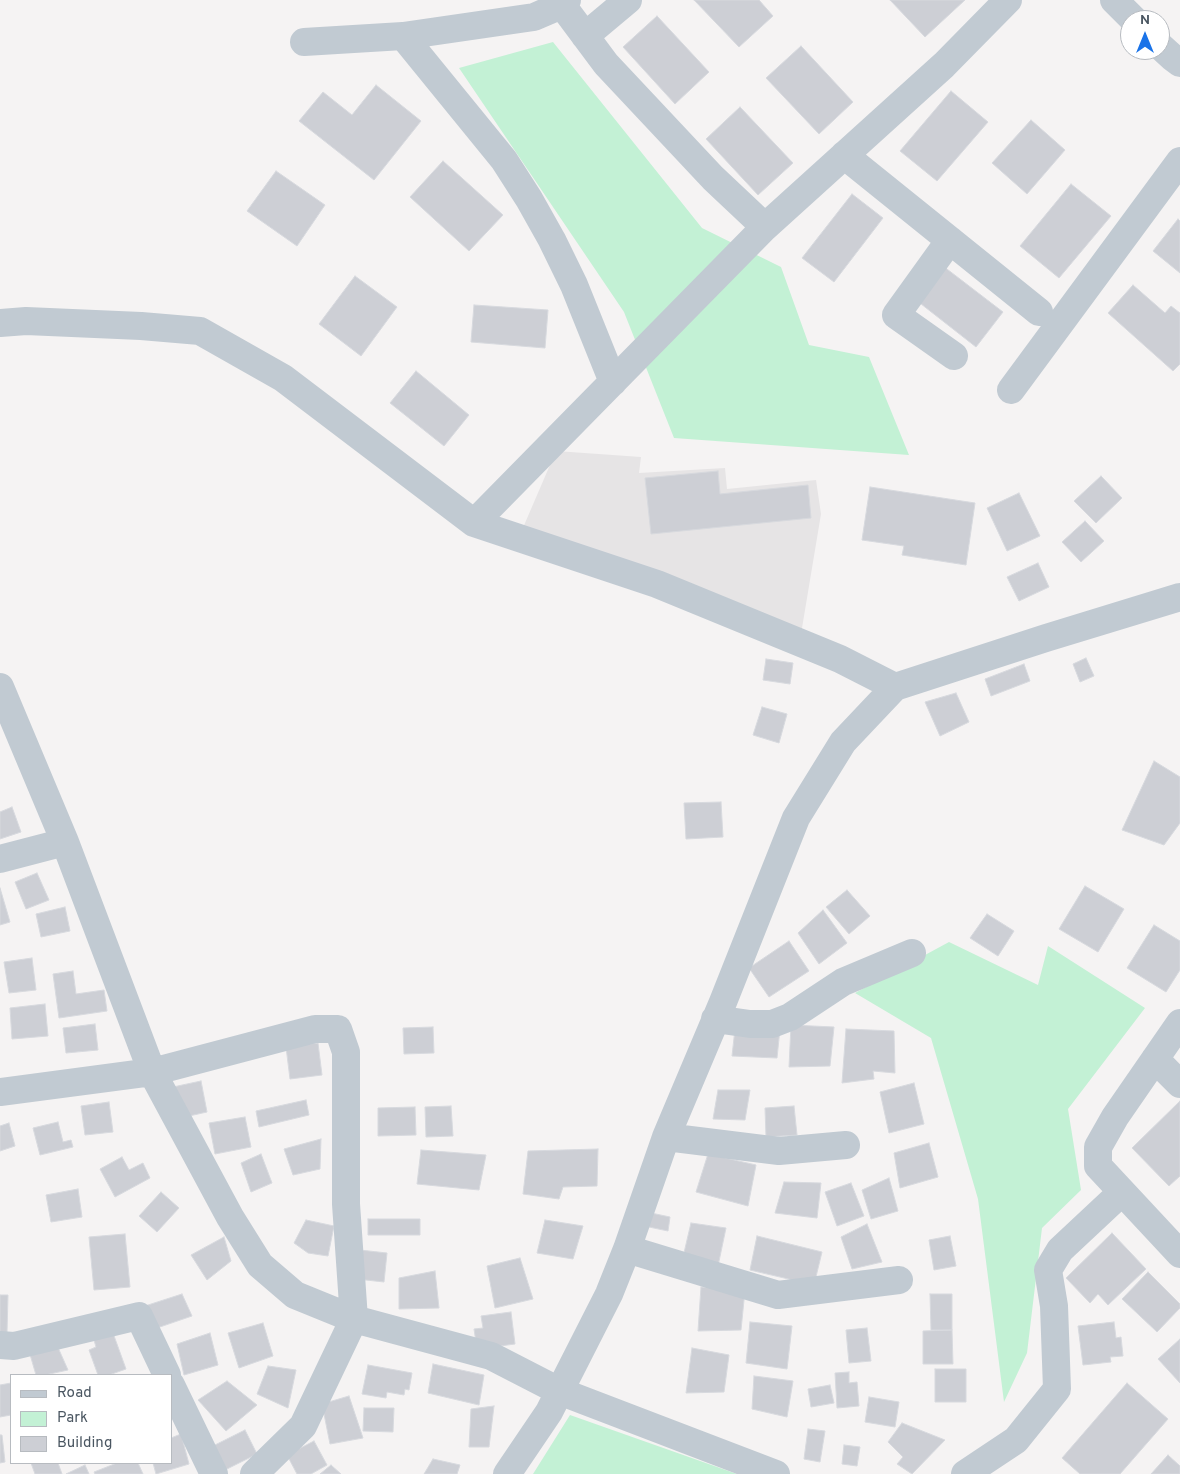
<!DOCTYPE html>
<html>
<head>
<meta charset="utf-8">
<style>
  body { margin:0 }
  #map { position:relative; width:1180px; height:1474px; overflow:hidden; background:#f5f3f3; font-family:Overpass,sans-serif }
  canvas { display:block }
  .legend { position:absolute; left:10px; top:1374px; width:162px; height:90px; box-sizing:border-box; background:#fff; border:1px solid #b7bbc0; margin:0; padding:6px 9px; list-style:none; font-size:15px; color:#4a5661 }
  .legend li { display:flex; align-items:center; gap:10px; height:25px }
  .legend b { width:25px; border:1px solid #b7bbc0 }
  .north { position:absolute; left:1120px; top:10px; width:50px; height:50px; box-sizing:border-box; background:#fff; border:1px solid #b7bbc0; border-radius:50%; rotate:0deg; font-size:14px; font-weight:700; line-height:20px; text-align:center; color:#4a5661 }
  .north::after { content:''; display:block; margin:auto; width:18px; height:22px; background:#1a73e8; clip-path:polygon(50% 0,100% 100%,50% 72%,0 100%) }
</style>
</head>
<body>
<div id="map">
<canvas width="1180" height="1474"></canvas>
<ul class="legend">
<li><b style="height:6px;background:#c1cad2"></b>Road</li>
<li><b style="height:14px;background:#c3f1d5"></b>Park</li>
<li><b style="height:14px;background:#cdcfd5"></b>Building</li>
</ul>
<div class="north">N</div>
</div>
<script>
const g = document.querySelector('canvas').getContext('2d');
g.lineJoin = 'round';
function fill(path, color) { g.fillStyle = color; g.fill(path, 'evenodd'); }
const shape = rows => new Path2D(rows.map(r => 'M' + r).join(''));
function stroke(path, color, width, dash) { g.strokeStyle = color; g.lineWidth = width; g.lineCap = dash ? 'butt' : 'round'; g.setLineDash(dash || []); g.stroke(path); }
const education = shape([
  [556,451,641,457,639,473,725,468,727,489,816,480,821,514,801,634,522,530]
]);
const green = shape([
  [553,42,702,228,781,267,809,345,869,357,909,455,674,438,624,312,459,68],
  [949,942,1038,985,1048,946,1145,1008,1068,1109,1081,1190,1042,1228,1027,1353,1004,1402,978,1199,931,1038,855,993],
  [570,1415,737,1474,533,1474]
]);
const building = shape([
  [694,0,759,0,773,16,739,47,694,0],
  [890,0,965,0,925,37,890,0],
  [657,16,709,72,675,104,623,47,657,16],
  [801,46,853,102,819,134,766,78,801,46],
  [376,85,421,121,374,180,299,121,323,92,352,115,376,85],
  [951,91,988,122,937,181,900,151,951,91],
  [740,107,793,163,758,195,706,139,740,107],
  [1031,120,1065,150,1027,194,992,163,1031,120],
  [443,161,503,215,469,251,410,197,443,161],
  [276,171,325,205,297,246,247,211,276,171],
  [1071,184,1111,216,1059,278,1020,246,1071,184],
  [852,194,883,218,834,282,802,258,852,194],
  [1178,219,1180,221,1180,273,1153,251,1178,219],
  [943,266,1003,312,976,347,916,300,943,266],
  [355,276,397,307,361,356,319,324,355,276],
  [1133,285,1165,313,1171,306,1180,313,1180,364,1173,371,1108,313,1133,285],
  [474,305,548,310,545,348,471,342,474,305],
  [416,371,469,415,444,446,390,403,416,371],
  [718,471,720,494,808,485,811,518,651,534,645,478,718,471],
  [1101,476,1122,498,1096,523,1074,501,1101,476],
  [870,487,975,503,966,565,902,555,904,546,862,540,870,487],
  [1019,493,1040,536,1007,551,987,508,1019,493],
  [1085,521,1104,541,1081,562,1062,542,1085,521],
  [1038,563,1049,587,1019,601,1007,577,1038,563],
  [1086,658,1094,676,1080,682,1073,664,1086,658],
  [766,659,793,663,790,684,763,680,766,659],
  [1024,664,1030,681,991,696,985,679,1024,664],
  [956,693,969,722,940,736,925,702,956,693],
  [762,707,787,714,779,743,753,735,762,707],
  [1154,761,1180,777,1180,823,1164,845,1122,830,1154,761],
  [721,802,723,837,686,839,684,803,721,802],
  [12,807,21,832,0,839,0,812,12,807],
  [37,873,49,900,26,909,15,882,37,873],
  [1085,886,1124,909,1098,952,1059,929,1085,886],
  [0,888,10,922,0,925,0,888],
  [847,890,870,916,849,934,826,907,847,890],
  [65,907,70,931,41,937,36,914,65,907],
  [823,910,847,943,819,964,798,933,823,910],
  [987,914,1014,931,998,956,970,938,987,914],
  [1154,925,1180,941,1180,970,1166,992,1127,968,1154,925],
  [789,941,809,971,769,997,749,968,789,941],
  [32,958,36,990,9,993,4,962,32,958],
  [73,971,76,994,104,990,107,1011,59,1018,53,974,73,971],
  [45,1004,48,1036,12,1039,10,1008,45,1004],
  [95,1024,98,1050,66,1053,63,1028,95,1024],
  [791,1025,834,1027,830,1066,789,1067,791,1025],
  [433,1027,434,1053,404,1054,403,1028,433,1027],
  [735,1029,780,1029,777,1058,732,1056,735,1029],
  [846,1029,894,1031,895,1073,873,1071,874,1079,842,1083,846,1029],
  [318,1043,322,1075,290,1079,286,1047,318,1043],
  [201,1081,207,1112,180,1118,173,1087,201,1081],
  [914,1083,924,1124,889,1133,880,1092,914,1083],
  [718,1090,750,1090,745,1120,713,1119,718,1090],
  [306,1100,309,1115,259,1127,256,1111,306,1100],
  [1180,1101,1180,1176,1169,1186,1132,1148,1180,1101],
  [109,1102,113,1132,85,1135,81,1106,109,1102],
  [451,1106,453,1136,426,1137,425,1107,451,1106],
  [794,1106,797,1135,766,1137,765,1108,794,1106],
  [415,1107,416,1135,378,1136,378,1108,415,1107],
  [245,1117,251,1147,215,1154,209,1123,245,1117],
  [58,1122,63,1142,71,1140,73,1147,40,1155,33,1128,58,1122],
  [9,1123,15,1146,0,1151,0,1126,9,1123],
  [321,1139,320,1169,293,1175,284,1149,321,1139],
  [929,1143,938,1177,900,1188,894,1153,929,1143],
  [598,1149,597,1186,563,1187,559,1199,523,1194,528,1151,598,1149],
  [421,1150,486,1155,479,1190,417,1184,421,1150],
  [261,1154,272,1183,251,1192,241,1163,261,1154],
  [708,1154,756,1165,748,1206,696,1192,708,1154],
  [122,1157,129,1170,143,1163,150,1178,115,1197,100,1169,122,1157],
  [889,1178,898,1211,871,1219,862,1190,889,1178],
  [784,1182,821,1183,817,1218,775,1213,784,1182],
  [851,1183,864,1216,837,1226,825,1192,851,1183],
  [78,1189,82,1217,51,1222,46,1195,78,1189],
  [161,1192,179,1208,157,1232,139,1216,161,1192],
  [651,1213,670,1217,668,1231,649,1227,651,1213],
  [368,1219,420,1219,420,1235,368,1235,368,1219],
  [306,1220,334,1226,328,1256,308,1253,294,1243,306,1220],
  [545,1220,583,1226,573,1259,537,1253,545,1220],
  [691,1223,726,1228,718,1266,683,1257,691,1223],
  [867,1224,882,1262,852,1269,841,1237,867,1224],
  [1112,1233,1146,1269,1108,1305,1098,1294,1090,1303,1066,1278,1112,1233],
  [125,1234,130,1287,94,1290,89,1237,125,1234],
  [757,1236,822,1252,814,1285,750,1270,757,1236],
  [950,1236,956,1266,934,1270,929,1240,950,1236],
  [224,1237,231,1261,207,1280,191,1255,224,1237],
  [360,1250,387,1253,384,1282,357,1279,360,1250],
  [520,1258,533,1299,495,1308,487,1266,520,1258],
  [435,1271,439,1308,399,1309,399,1278,435,1271],
  [1148,1272,1180,1304,1180,1308,1157,1332,1122,1299,1148,1272],
  [701,1287,745,1290,741,1330,698,1331,701,1287],
  [182,1294,192,1316,151,1330,145,1306,182,1294],
  [930,1294,952,1294,952,1330,931,1330,930,1294],
  [0,1295,8,1295,7,1333,0,1333,0,1295],
  [511,1312,515,1344,477,1349,474,1329,483,1328,481,1316,511,1312],
  [750,1322,792,1326,787,1369,746,1363,750,1322],
  [1114,1322,1116,1338,1121,1337,1123,1356,1110,1357,1111,1362,1083,1365,1078,1326,1114,1322],
  [263,1323,273,1356,239,1368,228,1333,263,1323],
  [867,1328,871,1361,849,1363,846,1330,867,1328],
  [952,1330,953,1364,923,1364,923,1331,952,1330],
  [113,1333,126,1369,109,1375,98,1375,89,1350,96,1347,94,1340,113,1333],
  [210,1333,218,1365,184,1375,177,1344,210,1333],
  [1180,1339,1180,1383,1158,1359,1180,1339],
  [56,1343,68,1370,45,1375,36,1375,29,1351,56,1343],
  [692,1348,729,1355,724,1392,686,1393,692,1348],
  [433,1364,484,1375,479,1405,428,1393,433,1364],
  [368,1365,412,1373,409,1390,405,1389,404,1395,387,1392,386,1398,362,1394,368,1365],
  [268,1366,296,1370,288,1408,257,1394,268,1366],
  [935,1369,966,1369,966,1402,935,1402,935,1369],
  [849,1372,849,1383,857,1382,859,1406,837,1408,835,1373,849,1372],
  [754,1376,793,1381,787,1417,752,1409,754,1376],
  [227,1381,257,1405,226,1431,198,1400,227,1381],
  [11,1383,11,1415,0,1417,0,1385,11,1383],
  [1127,1383,1168,1419,1120,1474,1080,1474,1062,1458,1127,1383],
  [830,1385,834,1403,811,1407,808,1389,830,1385],
  [349,1396,363,1438,330,1444,322,1404,349,1396],
  [869,1397,899,1402,895,1427,865,1422,869,1397],
  [494,1406,489,1447,469,1447,471,1409,494,1406],
  [364,1408,394,1408,393,1432,363,1431,364,1408],
  [902,1423,945,1440,912,1474,897,1464,903,1457,888,1442,902,1423],
  [808,1429,825,1431,820,1462,804,1459,808,1429],
  [245,1430,257,1454,221,1472,209,1448,245,1430],
  [181,1434,189,1464,156,1474,153,1463,171,1463,171,1438,181,1434],
  [0,1435,2,1435,5,1462,0,1463,0,1435],
  [314,1441,327,1465,311,1474,297,1474,287,1455,314,1441],
  [844,1445,860,1447,857,1466,842,1464,844,1445],
  [1168,1455,1180,1466,1180,1474,1151,1474,1168,1455],
  [433,1459,460,1465,457,1474,424,1474,433,1459],
  [31,1463,58,1463,62,1474,35,1474,31,1463],
  [117,1463,138,1463,143,1474,95,1474,94,1472,117,1463],
  [85,1465,89,1474,66,1474,85,1465],
  [331,1465,341,1474,320,1474,331,1465]
]);
const minor = shape([
  [1114,0,1134,20],
  [562,5,606,64,713,178,765,227,944,65,1008,0],
  [403,36,504,160,529,199,552,240,574,285,613,382],
  [585,36,628,0],
  [304,42,403,36,534,17,562,5,567,0],
  [1160,46,1172,57,1180,63],
  [844,155,1039,312],
  [950,240,896,315,954,356],
  [0,323,26,321,141,326,200,331,283,378,474,523,657,584,840,659,895,687],
  [1011,390,1180,161],
  [474,523,765,227],
  [0,687,65,842,152,1072,230,1217,260,1265,295,1295,354,1319,491,1356,559,1391,776,1474],
  [0,859,65,842],
  [715,1019,750,1024,772,1024,790,1017,843,982,912,953],
  [1180,1023,1115,1117,1098,1147,1098,1166,1180,1254],
  [1155,1059,1180,1084],
  [0,1092,152,1072,315,1029,338,1029,346,1052,346,1204,354,1319,303,1426,254,1474],
  [666,1137,779,1151,846,1145],
  [627,1249,778,1295,899,1280],
  [0,1345,14,1346,139,1316,167,1375],
  [171,1385,214,1474],
  [507,1474,549,1412,609,1294,627,1249,666,1137,723,1002,796,818,843,742,895,687,1046,638,1180,597],
  [965,1474,1016,1440,1057,1389,1054,1306,1048,1270,1060,1250,1122,1192]
]);
fill(education, '#e6e4e5');
fill(green, '#c3f1d5');
fill(building, '#cdcfd5');
stroke(building, '#d7d9de', 1);
stroke(minor, '#c1cad2', 28);
</script>
</body>
</html>
